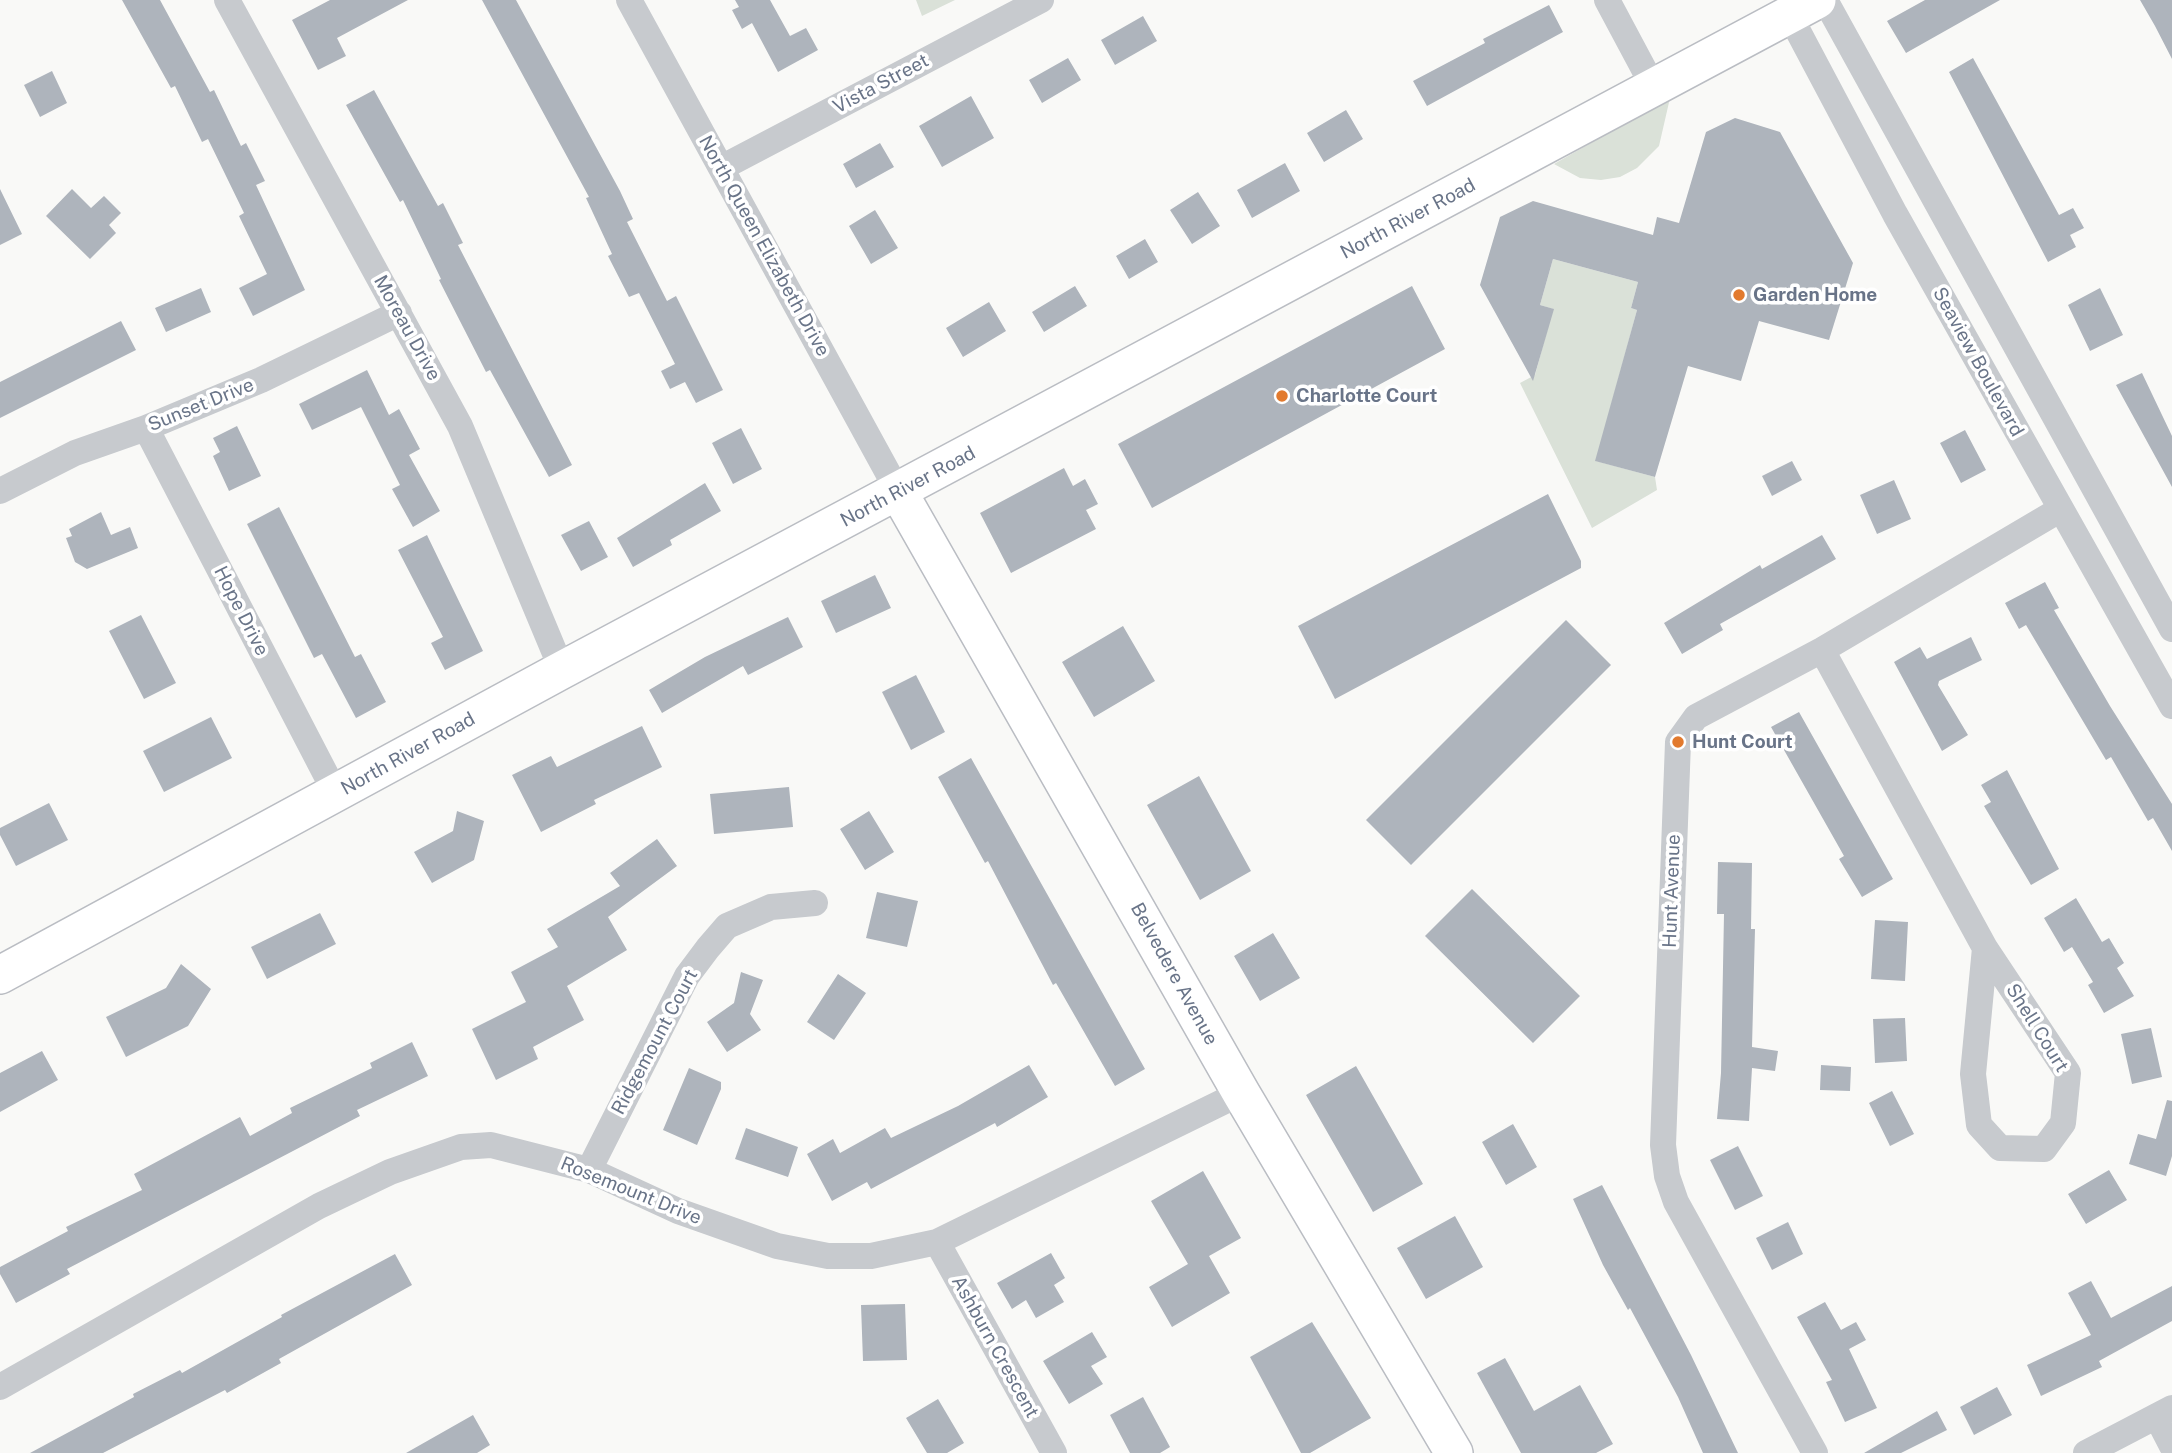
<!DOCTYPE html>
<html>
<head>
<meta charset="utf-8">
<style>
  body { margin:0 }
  canvas { display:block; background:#f9f9f7 }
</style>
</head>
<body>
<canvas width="2172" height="1453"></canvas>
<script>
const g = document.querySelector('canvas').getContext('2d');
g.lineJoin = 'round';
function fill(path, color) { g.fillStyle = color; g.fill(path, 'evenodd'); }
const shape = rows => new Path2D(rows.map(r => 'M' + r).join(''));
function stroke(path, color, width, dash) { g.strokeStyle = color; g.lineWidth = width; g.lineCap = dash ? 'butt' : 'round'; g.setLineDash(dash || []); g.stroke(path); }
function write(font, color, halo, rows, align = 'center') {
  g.font = font + ' "Public Sans",sans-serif'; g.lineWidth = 7; g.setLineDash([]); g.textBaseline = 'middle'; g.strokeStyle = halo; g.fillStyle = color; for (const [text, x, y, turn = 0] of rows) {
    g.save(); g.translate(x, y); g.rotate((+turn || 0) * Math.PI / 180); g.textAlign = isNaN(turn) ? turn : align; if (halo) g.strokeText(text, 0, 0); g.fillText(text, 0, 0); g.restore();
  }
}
const green = shape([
  [916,0,955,0,922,16],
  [1670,98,1659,146,1637,168,1620,177,1601,180,1580,178,1554,164],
  [1553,259,1638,282,1631,308,1637,310,1596,461,1655,477,1657,490,1592,528,1520,383,1535,375,1553,309,1540,305]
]);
const building = shape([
  [122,0,160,0,210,92,214,90,241,146,246,143,265,181,256,185,305,290,253,316,239,288,267,274,239,216,244,213,208,139,202,142,175,86,171,88],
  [330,0,408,0,337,38,346,56,318,70,292,20],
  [482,0,516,0,620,191,633,219,627,222,667,301,676,296,723,390,696,403,685,382,670,389,661,371,675,364,639,293,629,297,608,256,612,254,586,198,589,197],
  [735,0,770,0,790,36,806,28,818,50,778,72,752,23,742,29,732,10,739,7],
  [1925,0,2000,0,1906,53,1887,21],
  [2140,0,2172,0,2172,59,2155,26],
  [1549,5,1563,32,1427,106,1413,81,1485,43,1483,39],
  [1143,16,1157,41,1115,65,1101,40],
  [1068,58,1081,80,1042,103,1029,80],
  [1973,58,2059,215,2073,208,2084,228,2070,235,2076,247,2048,262,1949,72],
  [52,71,67,103,40,117,24,85],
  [374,90,438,206,443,203,463,243,458,245,572,465,549,477,490,370,486,372,439,280,441,279,403,200,400,202,346,105],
  [971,96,994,138,942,167,919,126],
  [1346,110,1363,139,1324,162,1307,133],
  [1735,118,1780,132,1853,263,1829,340,1759,321,1741,381,1688,366,1655,477,1595,461,1637,310,1631,308,1638,282,1553,259,1540,305,1554,309,1533,381,1480,285,1500,217,1533,201,1653,235,1657,217,1679,223,1706,132],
  [880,143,894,167,856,188,843,164],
  [1285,163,1300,191,1252,218,1237,190],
  [0,189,22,234,0,245],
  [72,189,91,208,104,196,121,213,109,225,116,233,90,259,46,216],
  [1198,192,1220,226,1192,244,1170,210],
  [875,210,898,248,871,264,849,226],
  [1145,239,1158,262,1129,279,1116,256],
  [1075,286,1087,306,1044,332,1032,312],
  [1412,286,1445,349,1152,508,1118,444],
  [201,288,211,312,166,332,155,308],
  [2100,288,2123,335,2090,351,2068,305],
  [989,302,1006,331,963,357,946,328],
  [121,321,136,350,0,418,0,382],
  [367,370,389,415,399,409,420,449,409,455,440,511,413,527,392,489,400,485,361,407,312,430,299,404],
  [2142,373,2172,436,2172,487,2116,385],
  [237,426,261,476,229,491,213,456,220,452,213,438],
  [741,428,762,469,733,484,712,443],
  [1965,430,1986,470,1961,483,1940,443],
  [1792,461,1802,480,1772,496,1762,476],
  [1064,468,1073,486,1085,479,1098,504,1086,510,1096,529,1011,573,980,513],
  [1894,480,1911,519,1877,534,1860,495],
  [705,483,721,511,670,540,672,545,633,567,617,538],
  [1548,494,1581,561,1581,568,1335,699,1298,626],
  [279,507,355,657,361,654,386,702,356,718,322,654,314,658,247,524],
  [101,512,111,535,130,527,138,548,87,569,75,562,66,538,72,536,69,529],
  [589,521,608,557,581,571,561,535],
  [427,535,483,651,445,670,431,643,443,637,398,550],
  [1822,535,1836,559,1720,624,1723,630,1682,654,1664,623,1760,565,1762,569],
  [875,575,891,608,836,633,821,601],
  [2045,582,2059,608,2054,610,2110,706,2172,804,2172,851,2153,818,2148,821,2111,757,2106,760,2026,625,2019,629,2005,603],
  [141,615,176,683,144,699,109,631],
  [788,617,803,647,748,675,743,666,662,713,649,690,705,657],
  [1566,620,1611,665,1411,865,1366,820],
  [1123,626,1155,681,1094,717,1062,662],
  [1971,637,1982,660,1939,681,1938,685,1968,735,1942,751,1894,662,1920,647,1927,659],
  [916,675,945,732,911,750,882,692],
  [1799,712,1893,879,1862,897,1839,859,1844,856,1771,727],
  [211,717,232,758,164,792,143,751],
  [642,726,662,767,594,800,596,804,541,832,512,775,551,756,557,767],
  [971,758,1145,1069,1115,1086,1056,983,1053,985,988,861,985,863,938,777],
  [2007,770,2059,869,2031,885,1984,806,1991,802,1981,785],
  [1199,776,1251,871,1200,900,1147,805],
  [789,787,793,827,714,834,710,794],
  [49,803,68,840,16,866,0,835,0,828],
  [457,811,484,821,474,860,432,883,414,852,453,831],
  [869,811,894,852,865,870,840,829],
  [657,839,677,866,608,917,627,950,567,986,584,1020,533,1047,538,1059,496,1080,472,1029,526,1002,511,972,558,947,547,929,620,886,610,873],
  [1718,862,1752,863,1751,929,1755,929,1752,1047,1778,1051,1775,1071,1752,1068,1749,1121,1717,1119,1721,1073,1724,914,1717,914],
  [1472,889,1580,996,1533,1043,1425,936],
  [877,892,918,901,907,947,866,938],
  [2076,898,2102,942,2109,938,2124,963,2117,968,2134,996,2104,1013,2088,985,2093,982,2072,947,2064,952,2044,918],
  [320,913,336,944,267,979,251,947],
  [1875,920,1908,922,1905,981,1871,979],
  [1273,933,1300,978,1260,1001,1234,956],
  [181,964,211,989,188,1026,126,1057,106,1017,166,988],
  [741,972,763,980,750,1014,761,1030,727,1052,707,1022,734,1003],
  [838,974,866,993,834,1040,807,1022],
  [1905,1018,1907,1061,1875,1063,1873,1019],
  [2151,1028,2162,1077,2132,1084,2121,1034],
  [412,1042,428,1076,357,1110,360,1116,67,1269,70,1274,16,1303,0,1274,0,1267,68,1231,66,1227,142,1190,134,1174,240,1117,250,1136,292,1113,290,1108,372,1068,370,1063],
  [42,1051,58,1080,0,1112,0,1073],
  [1029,1065,1048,1097,997,1127,995,1123,871,1189,867,1182,832,1201,807,1154,833,1139,840,1153,885,1128,891,1138,958,1106],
  [1821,1065,1851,1067,1850,1091,1820,1090],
  [1356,1066,1423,1184,1373,1212,1306,1095],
  [689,1068,721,1082,721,1089,697,1145,663,1130],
  [1892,1091,1914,1134,1890,1146,1869,1103],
  [2167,1100,2172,1101,2172,1156,2166,1176,2129,1164,2138,1134,2156,1139],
  [1513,1124,1537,1167,1506,1185,1482,1142],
  [746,1128,798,1147,788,1177,735,1159],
  [1738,1146,1763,1196,1735,1210,1710,1160],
  [2109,1170,2127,1200,2086,1224,2068,1194],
  [1203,1171,1241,1238,1209,1256,1230,1293,1172,1327,1149,1287,1188,1264,1151,1201],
  [1602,1185,1691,1355,1738,1453,1703,1453,1678,1397,1630,1308,1628,1310,1603,1265,1573,1199],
  [1455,1216,1483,1267,1426,1299,1397,1248],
  [1788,1222,1803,1254,1772,1270,1756,1238],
  [1051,1253,1065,1278,1054,1285,1064,1302,1036,1318,1026,1300,1012,1309,997,1283],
  [395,1254,412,1285,279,1359,281,1363,227,1393,225,1390,103,1453,30,1453,134,1397,133,1394,180,1370,182,1373,282,1317,281,1315],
  [2091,1281,2111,1318,2172,1286,2172,1321,2099,1361,2102,1367,2041,1396,2027,1365,2091,1335,2068,1293],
  [1825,1302,1841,1330,1856,1322,1866,1340,1849,1349,1877,1408,1845,1422,1826,1382,1832,1380,1797,1317],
  [905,1304,907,1360,863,1361,861,1305],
  [1312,1322,1371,1418,1310,1453,1301,1453,1250,1357],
  [1092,1332,1107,1357,1091,1366,1103,1384,1069,1404,1043,1361],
  [1505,1358,1534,1411,1580,1385,1613,1444,1596,1453,1521,1453,1477,1373],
  [1997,1387,2012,1415,1974,1435,1960,1407],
  [1143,1397,1170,1447,1160,1453,1130,1453,1110,1415],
  [938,1399,964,1443,947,1453,927,1453,906,1418],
  [1937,1411,1947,1430,1901,1453,1864,1453],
  [473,1415,490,1445,477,1453,406,1453]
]);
const street = shape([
  [227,0,460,426,562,670],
  [629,0,899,493],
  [1607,0,1654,88],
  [1825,0,2172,629],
  [1790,16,1895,214,2172,706],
  [721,168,1041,0],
  [146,428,336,794],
  [0,491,75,453,146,428,261,380,399,313],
  [1822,650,1985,948,2068,1073,2063,1123,2044,1149,2000,1148,1979,1125,1973,1074,1985,948],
  [589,1170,687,976,708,948,727,926,771,907,815,903],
  [937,1242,1054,1453],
  [0,1387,319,1206,390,1172,461,1147,491,1145,589,1170,678,1211,777,1246,828,1256,871,1256,937,1242,1241,1093],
  [2157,1417,2172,1446],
  [1815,1453,1676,1202,1667,1176,1663,1145,1678,742,1696,717,1822,650,2061,509],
  [2086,1453,2172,1408]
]);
const secondary = shape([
  [899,493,1241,1093,1454,1453],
  [0,975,562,670,1817,0]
]);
const markers = [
  [1739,295,7,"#e27a2e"],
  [1282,396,7,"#e27a2e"],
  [1678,742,7,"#e27a2e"]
];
const streetNames = [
  ["Vista Street",881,84,-28],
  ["North River Road",1408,219,-28],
  ["North Queen Elizabeth Drive",764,246,61],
  ["Moreau Drive",407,328,61],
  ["Seaview Boulevard",1978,362,61],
  ["Sunset Drive",201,405,-22],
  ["North River Road",908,487,-28],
  ["Hope Drive",241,611,63],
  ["North River Road",408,754,-29],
  ["Hunt Avenue",1672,891,-88],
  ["Belvedere Avenue",1174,974,61],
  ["Shell Court",2037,1028,58],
  ["Ridgemount Court",655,1042,-62],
  ["Rosemount Drive",631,1191,22],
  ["Ashburn Crescent",995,1347,61]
];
const poiNames = [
  ["Garden Home",1753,295],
  ["Charlotte Court",1296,396],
  ["Hunt Court",1692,742]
];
fill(green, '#dae1d8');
fill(building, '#aeb4bc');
stroke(secondary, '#babdc3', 40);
stroke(street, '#c7cace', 26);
stroke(secondary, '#fff', 37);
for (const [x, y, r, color] of markers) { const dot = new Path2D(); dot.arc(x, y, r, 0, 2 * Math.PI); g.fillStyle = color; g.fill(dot); stroke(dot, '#fff', 2.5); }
write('19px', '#697488', '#fff', streetNames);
write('bold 19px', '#697488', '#fff', poiNames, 'left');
</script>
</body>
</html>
